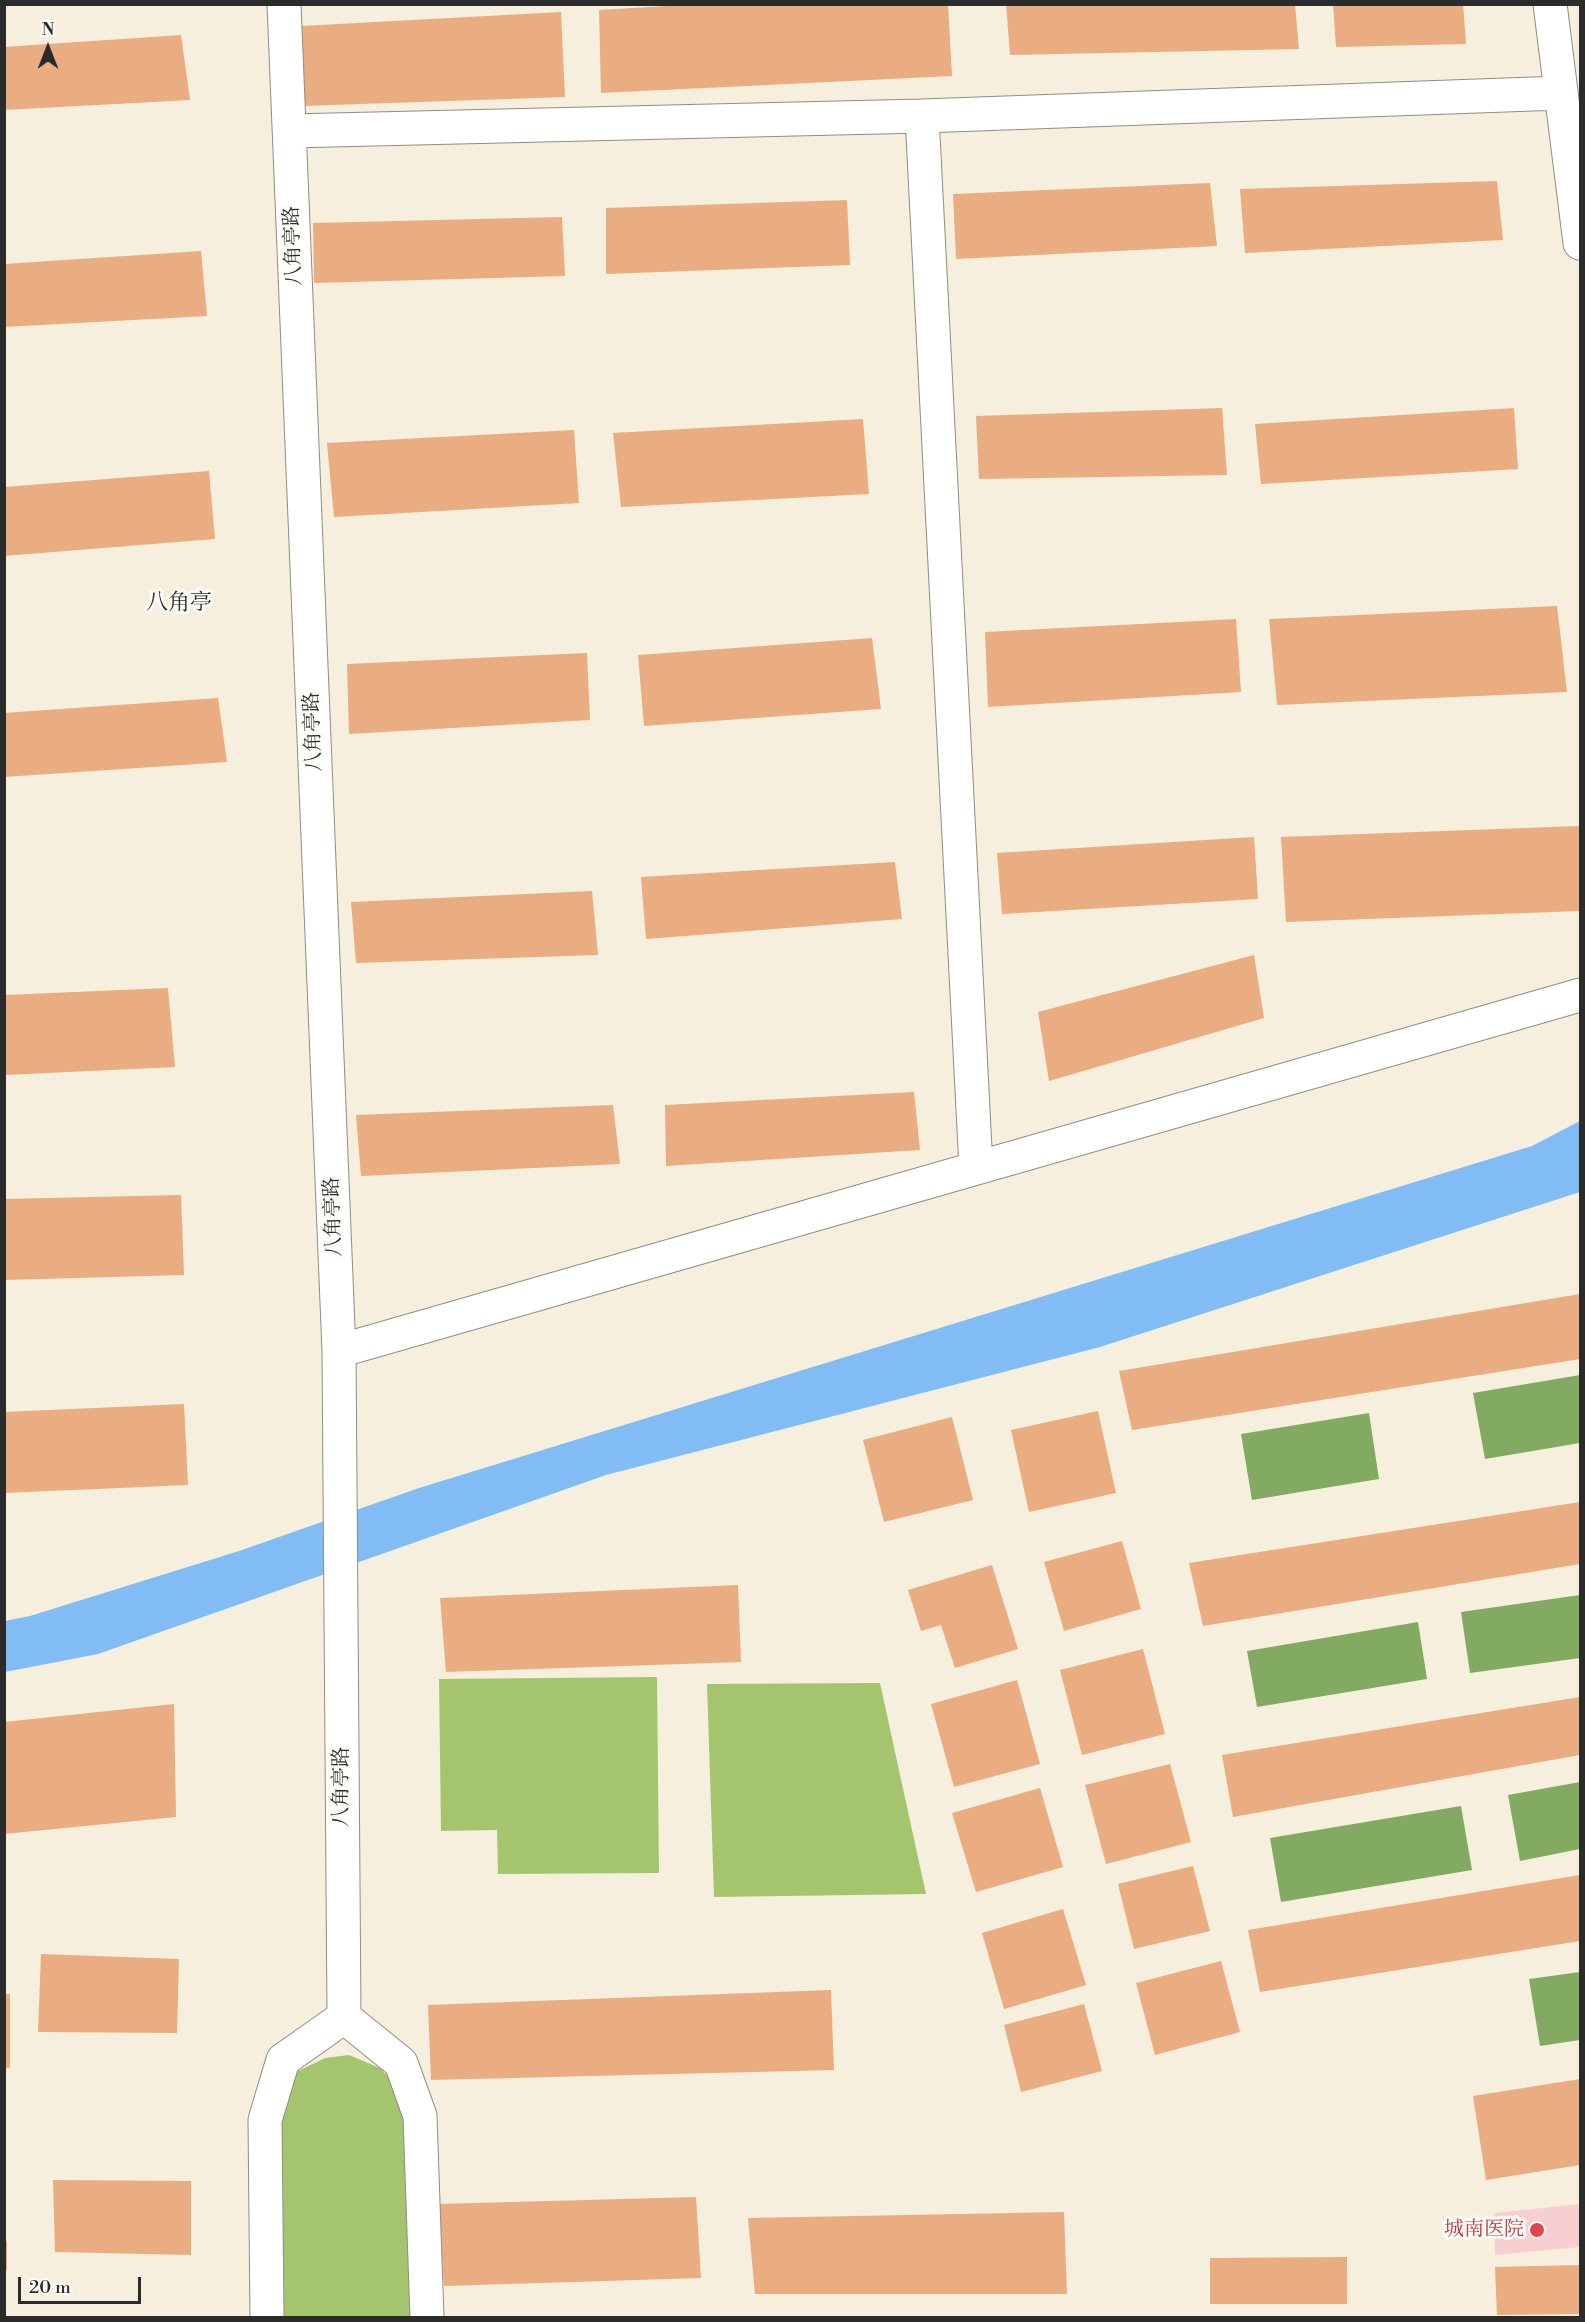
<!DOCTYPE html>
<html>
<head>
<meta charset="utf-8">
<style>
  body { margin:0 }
  #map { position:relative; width:1585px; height:2322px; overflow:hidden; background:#f6efdd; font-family:"Libre Bodoni",serif }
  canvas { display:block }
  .frame { position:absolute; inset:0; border:6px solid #2b2b2b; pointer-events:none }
  .north { position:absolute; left:18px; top:18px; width:60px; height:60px; -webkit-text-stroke:4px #fdfcf7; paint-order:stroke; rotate:0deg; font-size:16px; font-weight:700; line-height:24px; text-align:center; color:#2b2b2b }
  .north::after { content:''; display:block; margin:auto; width:21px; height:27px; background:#2b2b2b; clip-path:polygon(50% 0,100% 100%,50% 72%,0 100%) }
  .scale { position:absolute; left:18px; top:2277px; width:123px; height:27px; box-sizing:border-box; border:3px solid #2b2b2b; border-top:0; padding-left:8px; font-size:18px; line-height:21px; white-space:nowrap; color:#2b2b2b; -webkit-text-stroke:4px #fdfcf7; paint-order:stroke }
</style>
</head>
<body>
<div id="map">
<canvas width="1585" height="2322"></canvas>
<div class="frame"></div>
<div class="north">N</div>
<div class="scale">20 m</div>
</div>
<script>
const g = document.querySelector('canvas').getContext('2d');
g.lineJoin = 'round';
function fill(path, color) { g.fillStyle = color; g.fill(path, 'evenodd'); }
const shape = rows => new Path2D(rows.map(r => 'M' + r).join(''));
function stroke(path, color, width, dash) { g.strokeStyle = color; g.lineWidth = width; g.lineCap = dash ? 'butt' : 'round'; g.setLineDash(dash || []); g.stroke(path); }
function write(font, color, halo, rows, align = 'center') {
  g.font = font + ' "Libre Bodoni","Noto Serif SC",serif'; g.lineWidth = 6; g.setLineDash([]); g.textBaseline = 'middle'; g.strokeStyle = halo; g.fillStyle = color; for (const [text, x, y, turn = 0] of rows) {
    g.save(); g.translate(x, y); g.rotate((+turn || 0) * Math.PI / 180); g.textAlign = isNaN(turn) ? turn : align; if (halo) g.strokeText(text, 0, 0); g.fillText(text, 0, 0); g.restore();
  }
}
const built = shape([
  [1580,2204,1580,2247,1495,2255,1494,2213]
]);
const green = shape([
  [657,1677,659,1873,498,1874,497,1830,441,1831,439,1679],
  [880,1683,926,1894,714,1897,707,1684],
  [349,2055,380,2068,398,2087,407,2116,413,2317,282,2317,277,2109,281,2096,298,2071,325,2058]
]);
const forest = shape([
  [1580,1375,1580,1443,1485,1459,1473,1393],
  [1369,1413,1379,1479,1252,1500,1241,1434],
  [1580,1595,1580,1658,1470,1673,1461,1612],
  [1418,1622,1427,1679,1257,1707,1247,1651],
  [1580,1782,1580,1849,1520,1861,1508,1795],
  [1461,1806,1472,1870,1281,1902,1270,1838],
  [1580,1972,1580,2040,1540,2046,1529,1979]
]);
const water = shape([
  [1580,1121,1580,1192,1100,1347,606,1475,98,1654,5,1672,5,1621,30,1616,239,1551,419,1488,1532,1146]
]);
const building = shape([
  [701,4,948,4,952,76,601,93,599,10],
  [1006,4,1295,4,1299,49,1010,55],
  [1333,4,1463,4,1466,44,1336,47],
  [561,12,565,97,303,106,301,26],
  [181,35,190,100,4,110,4,47],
  [1497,181,1503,240,1245,253,1240,189],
  [1210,183,1217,246,956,259,953,194],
  [847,200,850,265,606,274,606,208],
  [562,217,565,276,314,283,313,223],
  [201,251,207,316,4,327,4,264],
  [1222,408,1227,475,979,479,976,416],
  [1514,408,1518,469,1261,484,1255,424],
  [863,419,869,494,621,507,613,433],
  [574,430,579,503,334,517,327,443],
  [209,471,215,539,4,556,4,487],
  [1557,606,1567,692,1277,705,1269,619],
  [1236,619,1241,692,988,707,985,632],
  [872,638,881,709,644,726,638,655],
  [587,653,590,720,349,734,347,664],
  [218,698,227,762,4,777,4,713],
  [1579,826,1580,911,1286,922,1281,837],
  [1254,837,1258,899,1002,914,997,853],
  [895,862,902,919,646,939,641,877],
  [592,891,598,955,356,963,351,902],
  [1254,955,1264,1018,1049,1081,1038,1012],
  [168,988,175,1067,5,1075,5,995],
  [914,1092,920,1150,666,1166,665,1105],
  [613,1105,620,1164,361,1176,356,1115],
  [181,1195,184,1275,4,1280,4,1199],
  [1580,1294,1580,1359,1132,1430,1119,1371],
  [184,1404,188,1485,4,1493,4,1412],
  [1098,1411,1116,1493,1029,1512,1011,1430],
  [952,1417,973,1500,884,1522,863,1440],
  [1580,1502,1580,1564,1203,1626,1189,1563],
  [1122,1541,1141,1609,1064,1631,1044,1562],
  [992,1565,1018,1649,955,1668,941,1625,921,1631,908,1590],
  [738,1585,741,1662,446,1672,440,1598],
  [1143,1649,1165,1734,1082,1755,1060,1670],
  [1017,1680,1040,1764,954,1787,931,1704],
  [1580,1697,1580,1755,1233,1817,1222,1755],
  [174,1704,176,1817,4,1834,4,1722],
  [1170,1764,1191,1842,1106,1864,1085,1785],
  [1040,1788,1063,1867,976,1892,952,1813],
  [1193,1866,1210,1931,1134,1949,1118,1884],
  [1580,1875,1580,1941,1260,1992,1248,1930],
  [1063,1909,1086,1985,1004,2009,982,1933],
  [41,1954,179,1959,177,2033,38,2032],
  [1221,1961,1240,2032,1155,2055,1136,1983],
  [831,1990,834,2070,431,2080,428,2005],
  [4,1994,10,1994,10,2068,4,2068],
  [1084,2004,1102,2071,1021,2092,1004,2025],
  [1580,2079,1580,2165,1486,2180,1473,2096],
  [53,2180,191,2181,191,2255,55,2252],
  [696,2197,701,2278,444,2286,438,2204],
  [1064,2212,1067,2294,755,2294,748,2218],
  [4,2241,7,2241,7,2270,4,2270],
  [1347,2257,1347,2304,1210,2304,1210,2258],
  [1580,2265,1580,2314,1497,2315,1495,2267]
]);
const minor = shape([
  [284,4,339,1351,344,2017],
  [1550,4,1580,243],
  [922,116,976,1168],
  [290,131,922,116,1561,93],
  [339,1351,1580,995],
  [344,2017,401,2063,420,2116,427,2318],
  [267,2318,265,2120,283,2060,344,2017]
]);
const markers = [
  [1537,2230,8,"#e0444e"]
];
const streetNames = [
  ["八角亭路",294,246,-92],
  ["八角亭路",314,732,-92],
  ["八角亭路",334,1217,-92],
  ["八角亭路",342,1787,-90]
];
const healthNames = [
  ["城南医院",1524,2230]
];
const quarterNames = [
  ["八角亭",179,604]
];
fill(built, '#f7cfd1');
fill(green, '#a4c56e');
fill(forest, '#83aa61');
fill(water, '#81bdf4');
fill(building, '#eaac81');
stroke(minor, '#908d84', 35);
stroke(minor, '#fff', 33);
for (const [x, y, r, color] of markers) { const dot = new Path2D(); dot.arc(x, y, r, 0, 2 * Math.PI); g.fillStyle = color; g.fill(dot); stroke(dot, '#fdfcf7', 2); }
write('20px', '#2b2b2b', '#fdfcf7', streetNames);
write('20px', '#be3a42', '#fdfcf7', healthNames, 'right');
write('22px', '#2b2b2b', '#fdfcf7', quarterNames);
</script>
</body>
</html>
